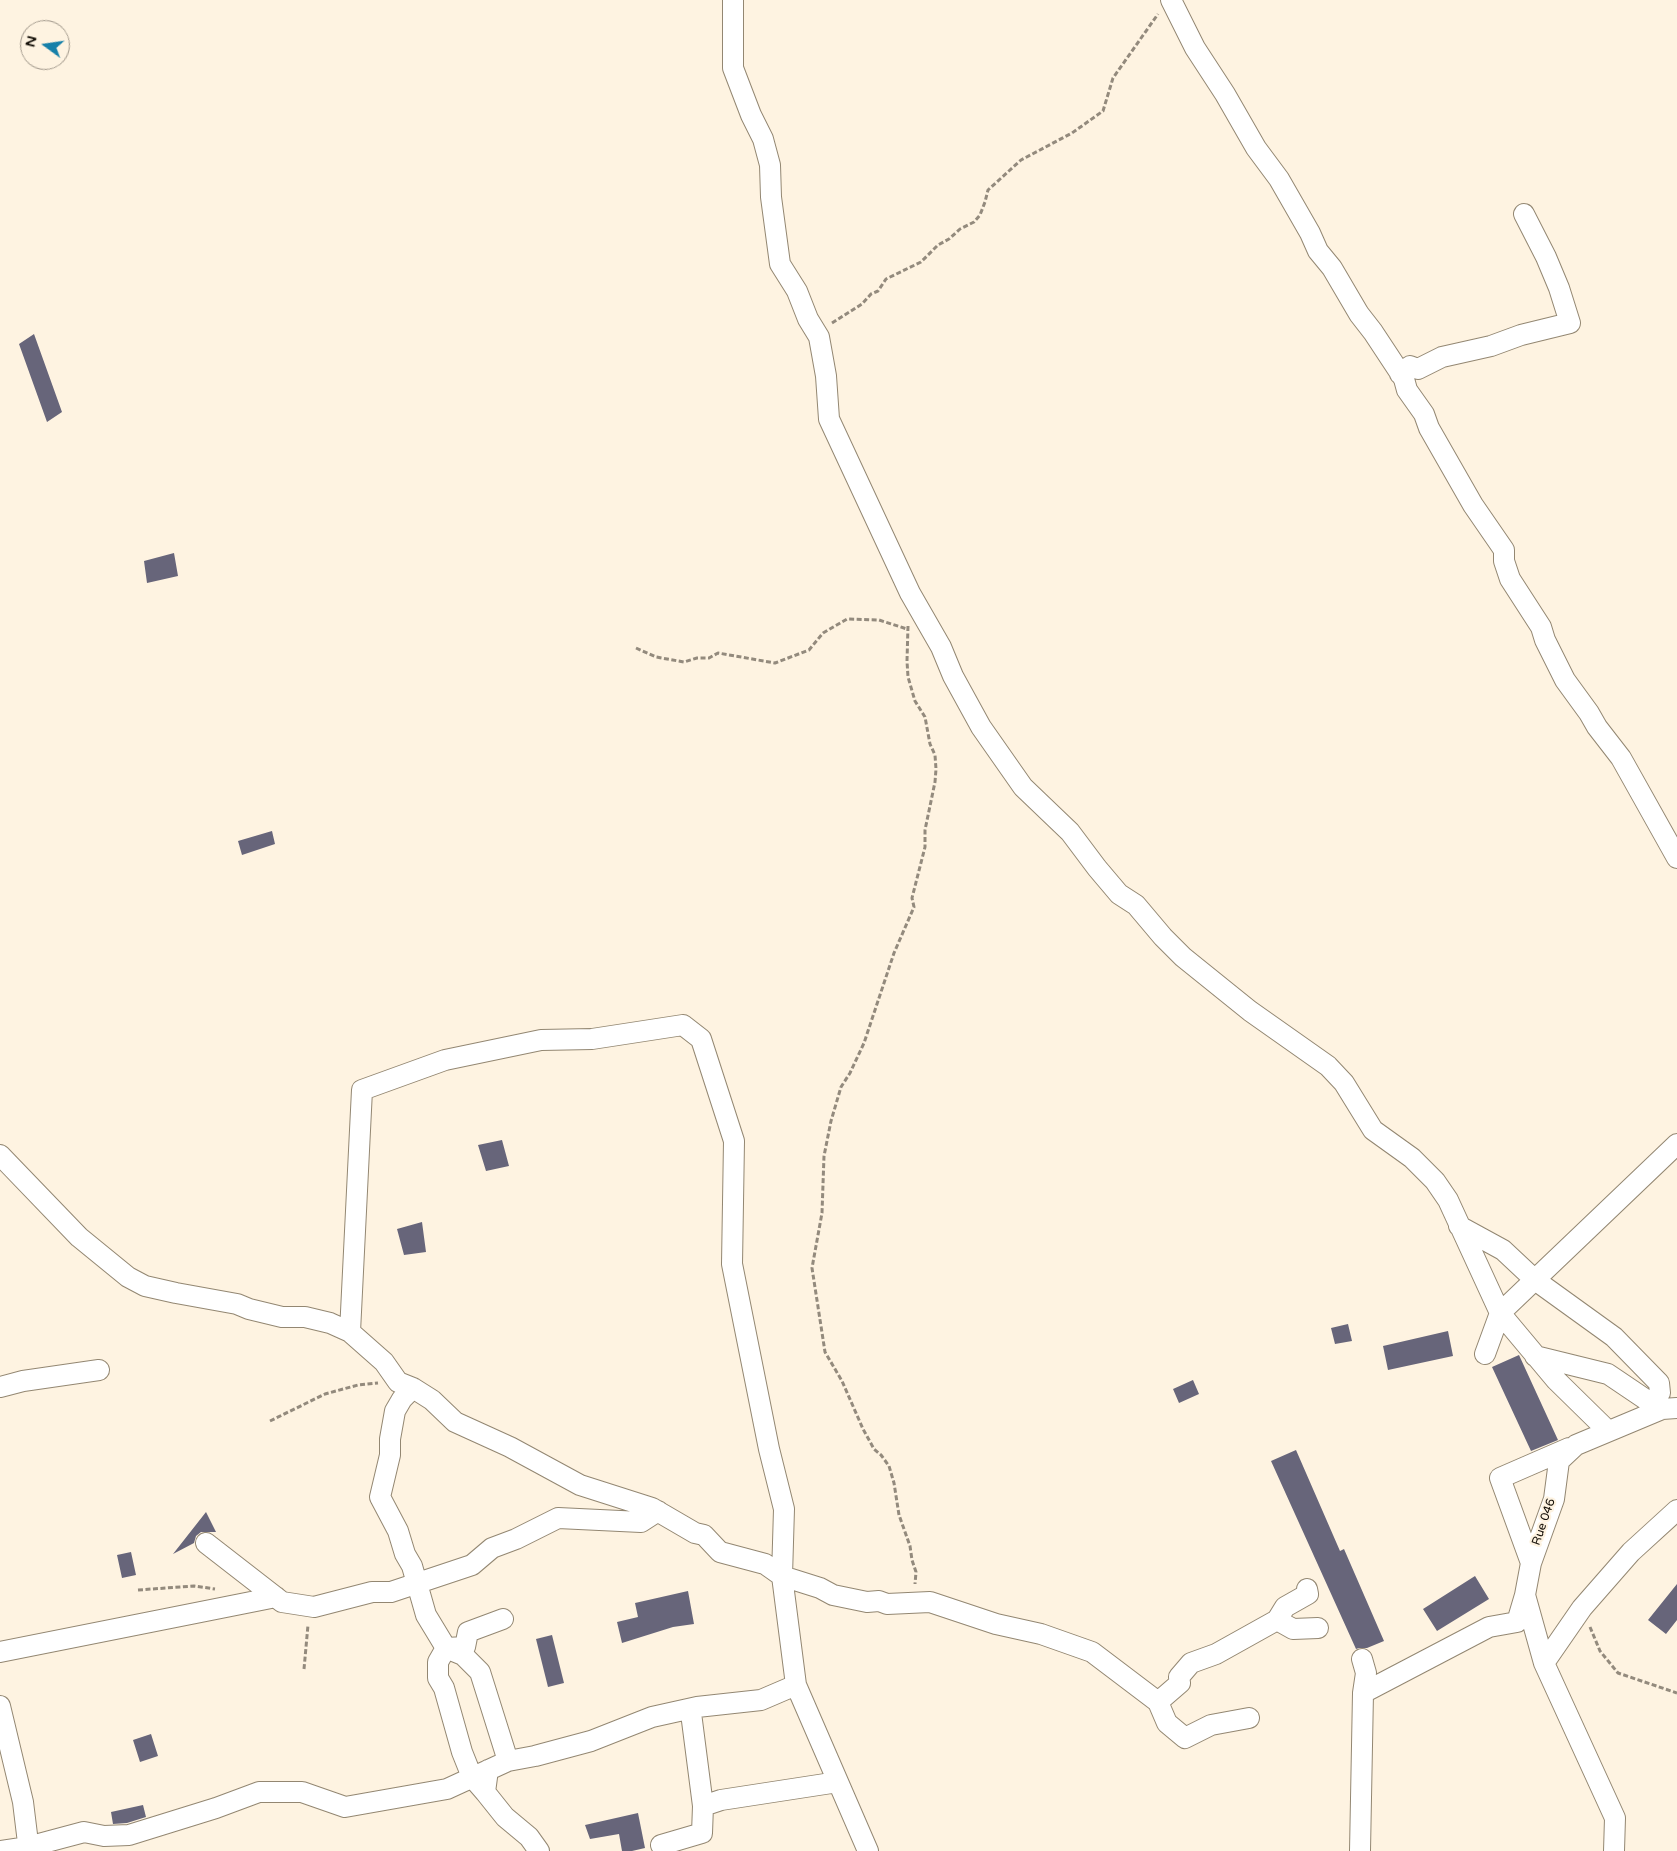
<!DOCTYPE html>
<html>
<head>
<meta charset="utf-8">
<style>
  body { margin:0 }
  #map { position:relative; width:1677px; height:1851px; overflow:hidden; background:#fef3e1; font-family:"Varela Round",sans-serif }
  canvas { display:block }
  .north { position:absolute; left:20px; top:20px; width:50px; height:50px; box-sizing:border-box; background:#fef3e1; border:1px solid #a0978a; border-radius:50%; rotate:284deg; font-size:14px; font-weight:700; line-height:20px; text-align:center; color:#130e07 }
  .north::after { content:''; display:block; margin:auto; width:18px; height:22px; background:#1680a9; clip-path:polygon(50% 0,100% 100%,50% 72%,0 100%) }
</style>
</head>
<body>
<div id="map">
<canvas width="1677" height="1851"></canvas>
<div class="north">N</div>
</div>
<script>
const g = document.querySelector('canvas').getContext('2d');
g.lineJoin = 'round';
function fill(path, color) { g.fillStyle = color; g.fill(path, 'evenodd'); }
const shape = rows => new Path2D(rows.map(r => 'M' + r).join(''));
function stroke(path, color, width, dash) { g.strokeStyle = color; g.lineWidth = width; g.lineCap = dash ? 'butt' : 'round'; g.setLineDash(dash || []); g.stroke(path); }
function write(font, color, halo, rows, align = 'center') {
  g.font = font + ' "Varela Round",sans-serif'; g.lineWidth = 4.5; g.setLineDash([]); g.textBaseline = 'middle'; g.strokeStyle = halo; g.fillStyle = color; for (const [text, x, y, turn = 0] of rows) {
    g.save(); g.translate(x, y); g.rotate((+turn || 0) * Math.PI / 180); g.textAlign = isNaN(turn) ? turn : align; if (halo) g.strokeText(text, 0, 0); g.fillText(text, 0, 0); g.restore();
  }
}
const building = shape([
  [34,334,62,412,47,422,19,344],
  [174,553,178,576,147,583,144,561],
  [272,831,275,844,242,855,238,841],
  [502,1140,509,1166,486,1171,478,1145],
  [422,1222,426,1252,404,1255,397,1229],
  [1348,1324,1352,1341,1335,1344,1331,1328],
  [1448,1331,1453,1356,1388,1370,1383,1346],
  [1519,1355,1558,1440,1531,1451,1492,1367],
  [1193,1380,1199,1394,1179,1403,1173,1389],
  [1296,1450,1340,1551,1344,1549,1384,1641,1367,1648,1359,1648,1356,1649,1271,1461],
  [206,1512,216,1532,201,1532,196,1536,194,1543,173,1554],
  [131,1552,136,1575,122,1578,117,1555],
  [1475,1576,1489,1599,1437,1631,1423,1609],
  [1677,1584,1677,1620,1666,1634,1648,1620],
  [688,1591,694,1624,673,1627,622,1643,617,1622,638,1617,635,1603],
  [552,1635,564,1683,548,1687,536,1639],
  [151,1734,158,1756,140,1762,133,1740],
  [143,1805,146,1817,127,1823,113,1824,111,1812],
  [638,1813,645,1848,632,1851,622,1851,619,1834,590,1839,585,1825]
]);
const path = shape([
  [832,323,862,304,871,294,878,291,886,279,921,262,938,245,949,239,960,229,974,222,980,215,985,202,988,190,1021,160,1072,133,1103,111,1113,78,1158,14],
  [908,626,907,661,908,677,915,701,925,717,930,744,935,755,936,769,935,782,925,830,925,847,912,898,914,907,894,953,864,1043,850,1073,841,1087,831,1121,824,1156,822,1213,812,1268,825,1352,842,1381,863,1429,874,1449,881,1455,889,1466,894,1483,899,1515,910,1546,912,1560,916,1572,915,1584],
  [636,648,656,657,684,662,697,658,709,658,718,653,775,663,809,650,823,633,847,619,879,620,907,629],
  [270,1421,325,1394,358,1385,378,1383],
  [138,1590,194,1586,215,1589],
  [1590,1627,1600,1651,1618,1673,1677,1693],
  [304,1669,308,1625]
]);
const minor = shape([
  [733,0,733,68,751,115,763,139,770,165,771,197,780,264,797,291,808,319,819,337,826,376,829,419,910,593,941,647,953,676,981,727,1023,787,1070,832,1097,868,1119,894,1136,905,1163,937,1183,957,1250,1011,1328,1066,1344,1083,1373,1130,1412,1158,1435,1181,1448,1200,1500,1313,1485,1354],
  [1171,0,1195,48,1225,94,1256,148,1279,179,1310,233,1318,251,1332,268,1359,314,1373,332,1404,379,1407,390,1424,414,1429,428,1473,505,1504,550,1504,561,1510,579,1541,627,1545,640,1565,680,1589,713,1597,727,1621,758,1677,858],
  [1400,374,1410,366,1418,369,1442,357,1491,346,1521,335,1570,323,1559,288,1546,257,1524,214],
  [0,1155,79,1237,128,1277,145,1286,176,1293,237,1304,249,1309,282,1317,305,1317,330,1323,350,1332,384,1362,398,1382,413,1388,432,1400,455,1422,510,1447,580,1485,652,1508,695,1533,704,1535,720,1552,765,1564,782,1576,820,1588,833,1595,867,1602,879,1601,887,1604,930,1602,996,1624,1041,1634,1092,1652,1158,1702,1167,1723,1185,1738,1211,1725,1249,1718],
  [1459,1226,1503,1250,1535,1280,1614,1337,1659,1383,1660,1393],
  [350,1332,362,1090,445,1060,541,1040,592,1039,683,1025,701,1039,734,1141,732,1264,769,1449,784,1509,782,1576,796,1685],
  [1535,1356,1608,1374,1651,1403],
  [0,1387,23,1381,99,1370],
  [413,1388,402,1399,395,1411,390,1439,390,1455,380,1497,398,1531,405,1554,412,1566,426,1615,446,1648,463,1655,480,1672,508,1761],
  [1608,1431,1556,1380,1500,1313,1677,1144],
  [206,1543,282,1602,314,1607,372,1592,391,1592,472,1565,492,1548,516,1539,558,1518,641,1522,658,1511],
  [1531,1563,1500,1478,1569,1448],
  [1525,1595,1544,1663,1615,1818,1614,1851],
  [1277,1620,1293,1629,1318,1628],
  [0,1652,276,1597],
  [1362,1659,1366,1673,1363,1693,1489,1627,1517,1622,1525,1595,1531,1563,1554,1499,1559,1461,1576,1445,1662,1409,1677,1408],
  [1544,1663,1582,1608,1631,1552,1677,1510],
  [1158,1702,1180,1683,1179,1677,1191,1663,1216,1654,1277,1620,1285,1607,1308,1594,1307,1589],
  [0,1706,23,1802,29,1851],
  [697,1707,691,1713,703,1806],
  [488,1770,485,1792,472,1777,462,1752,444,1688,438,1678,438,1662,446,1648,465,1647,468,1632,503,1619],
  [485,1792,505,1817,529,1837,539,1851],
  [661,1845,702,1833,703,1806,721,1800,838,1782],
  [1,1851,28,1847,84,1832,104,1836,129,1835,216,1808,259,1792,302,1792,345,1807,447,1789,508,1761,535,1756,591,1741,652,1717,697,1707,761,1700,796,1685,868,1851],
  [1360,1851,1363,1693]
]);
const streetNames = [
  ["Rue 046",1544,1522,-71]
];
fill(building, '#67657a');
stroke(minor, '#938772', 22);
stroke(path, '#938a7d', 3, [5, 2.5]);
stroke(minor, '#fff', 20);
write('12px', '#130e07', '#fef3e1', streetNames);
</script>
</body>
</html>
